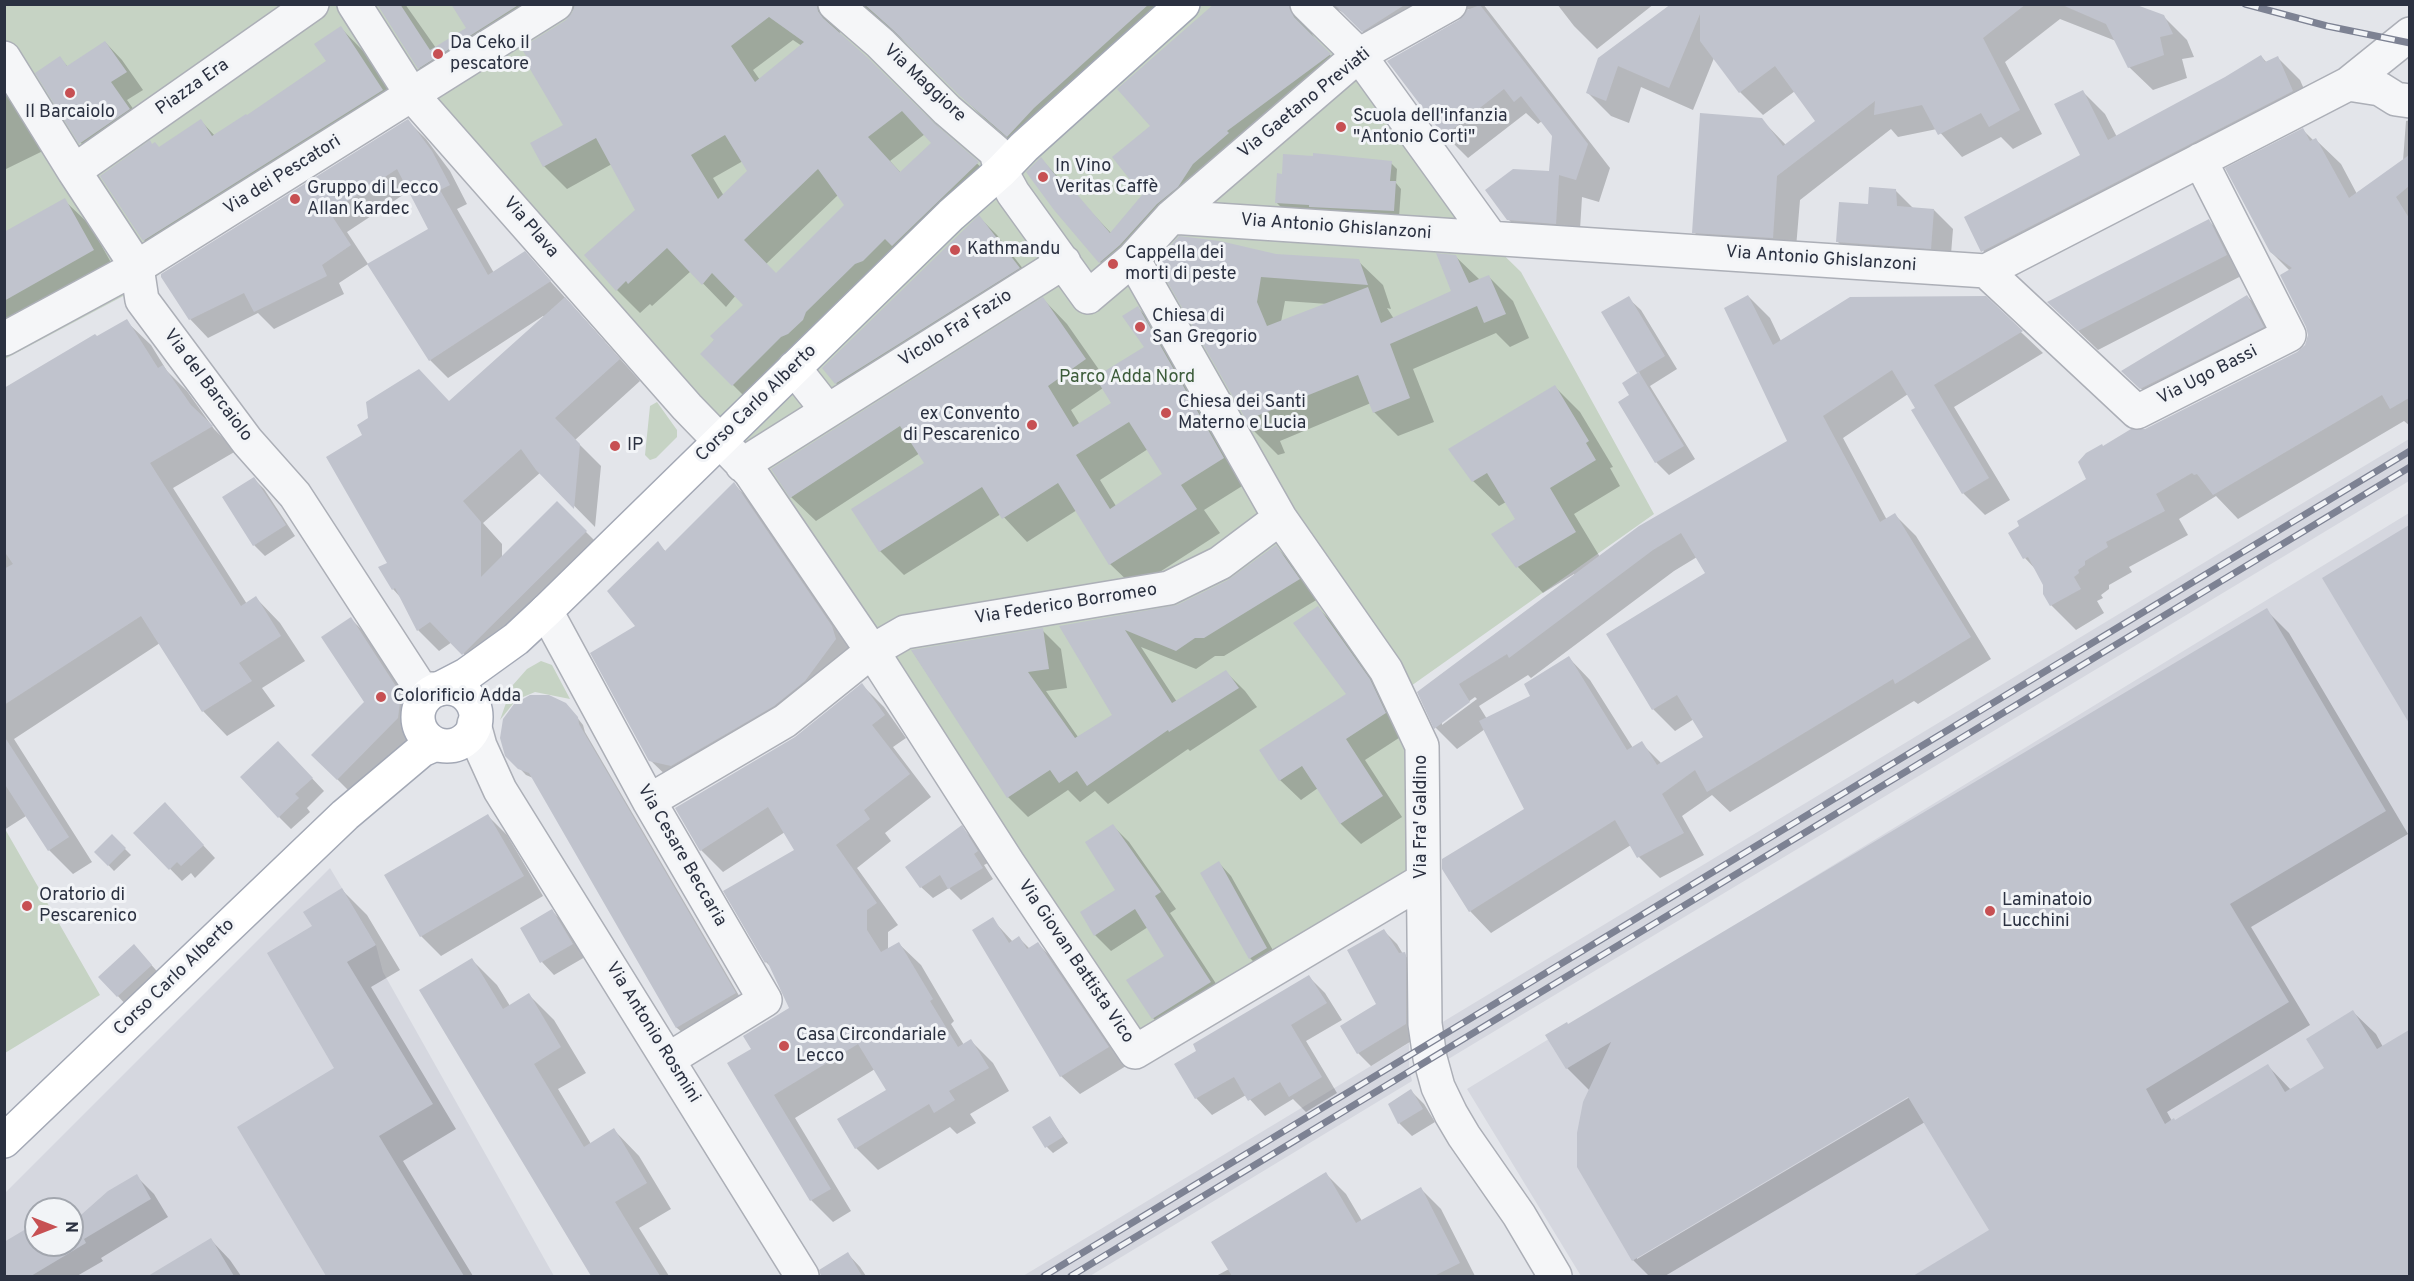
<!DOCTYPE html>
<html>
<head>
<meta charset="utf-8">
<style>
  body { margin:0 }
  #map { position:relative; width:2414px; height:1281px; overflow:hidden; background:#e3e5ea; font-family:Overpass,sans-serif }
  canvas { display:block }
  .frame { position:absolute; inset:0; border:6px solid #2b3141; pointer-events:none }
  .north { position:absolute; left:24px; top:1197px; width:60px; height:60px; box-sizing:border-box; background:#f2f4f7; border:2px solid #a2a6ae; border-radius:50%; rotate:90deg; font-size:16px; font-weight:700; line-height:24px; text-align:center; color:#2b3141 }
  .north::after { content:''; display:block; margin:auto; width:21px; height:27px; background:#c75053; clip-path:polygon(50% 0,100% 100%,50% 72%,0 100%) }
</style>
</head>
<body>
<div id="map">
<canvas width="2414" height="1281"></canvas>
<div class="frame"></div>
<div class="north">N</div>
</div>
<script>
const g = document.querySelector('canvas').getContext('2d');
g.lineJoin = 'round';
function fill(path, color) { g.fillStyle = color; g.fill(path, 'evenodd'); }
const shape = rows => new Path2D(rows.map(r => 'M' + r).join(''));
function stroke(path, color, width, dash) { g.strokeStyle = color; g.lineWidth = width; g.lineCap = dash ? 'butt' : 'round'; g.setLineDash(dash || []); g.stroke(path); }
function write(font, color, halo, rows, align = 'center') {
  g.font = font + ' Overpass,sans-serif'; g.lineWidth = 6; g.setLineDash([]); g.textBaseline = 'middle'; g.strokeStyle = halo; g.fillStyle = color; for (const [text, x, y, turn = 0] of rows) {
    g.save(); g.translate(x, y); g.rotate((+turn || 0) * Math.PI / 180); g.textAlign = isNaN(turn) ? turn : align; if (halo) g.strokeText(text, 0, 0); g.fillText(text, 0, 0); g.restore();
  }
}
const built = shape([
  [2409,439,2409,481,1445,1061,1441,1023],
  [2409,513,2409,1276,1581,1276,1467,1089],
  [330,868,376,945,383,972,554,1276,5,1276,5,1193],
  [36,1209,72,1209,72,1245,36,1245],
  [1409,1043,1409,1066,1412,1081,1090,1276,1023,1276]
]);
const green = shape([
  [5,5,1299,5,1473,225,1521,272,1654,514,1401,693,1434,879,1141,1065,691,400,412,101,142,286,5,359],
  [657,402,677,430,677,437,656,458,650,460,645,455,650,406],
  [541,661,552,665,570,699,535,692,516,700,500,720,512,686,527,669],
  [5,829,100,995,5,1053,4,1053]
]);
const shadow = shape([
  [378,4,405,4,436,48,468,29,453,4,1195,4,1032,159,985,119,918,53,872,13,862,8,839,25,840,35,1001,186,756,408,702,354,745,305,736,295,726,307,691,271,652,306,650,304,640,313,617,290,637,210,612,164,567,189,544,166,565,126,567,21,575,9,442,91,419,68],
  [793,40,802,46,760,80,753,70],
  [925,134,933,143,901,173,890,161],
  [743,161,749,172,724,196,713,178],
  [838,195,846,205,776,274,766,264],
  [1283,4,1483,4,1610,168,1599,202,1582,197,1579,246,1532,243,1509,220,1551,172,1554,136,1542,121,1538,124,1526,113,1468,158,1445,135,1460,22,1467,15,1469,9,1386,54,1344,13,1335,8,1326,8,1311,22,1312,34,1316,41,1353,78,1249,154,1123,285,1100,262,1056,209,1041,159,1111,233,1144,195,1153,126],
  [1557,4,1654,4,1597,49,1574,26],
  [1674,4,2132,4,2164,17,2187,40,2194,57,2182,59,2187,78,2153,90,2129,67,2116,41,2060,19,2005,62,2042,134,2013,149,2001,137,1962,157,1937,129,1898,137,1891,129,1800,200,1795,260,1717,255,1694,232,1761,119,1786,145,1817,121,1795,91,1763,115,1740,92,1714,58,1693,110,1641,87,1629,123,1611,116,1588,93],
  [341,28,364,52,406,114,167,264,144,240,153,145,160,148,201,121,215,136,247,117,328,62],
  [105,42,122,60,143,90,127,100,146,127,98,160,81,143,37,73,60,58,68,67],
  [2261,56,2267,63,2278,58,2300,80,2315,114,2005,273,1983,251,2082,156,2082,91,2105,114,2117,137,2226,79],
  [4,91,21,108,47,149,4,170],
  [2410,120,2410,426,2404,421,2238,519,2216,496,2179,519,2188,535,2129,567,2132,572,2109,585,2109,589,2101,595,2103,598,2097,601,2104,613,2076,630,2051,605,2045,594,2045,584,2038,572,2025,558,2088,479,2103,448,2146,430,2298,353,2306,346,2309,335,2290,271,2271,252,2303,130,2314,141,2316,140,2341,164,2357,194,2403,161,2406,121],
  [408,121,426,139,450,171,467,204,457,209,494,273,525,253,640,381,575,440,601,466,595,527,541,472,483,523,502,544,502,558,557,503,607,553,484,674,452,642,439,651,418,630,401,598,393,589,381,567,389,563,450,403,544,317,543,316,448,378,430,360,369,264,430,230,409,191,347,232,368,264,339,283,344,294,274,329,258,313,208,338,190,319],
  [1391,163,1397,169,1396,183,1401,189,1399,217,1282,208,1276,202,1284,175],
  [1895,190,1914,209,1934,210,1953,229,1950,267,1857,261,1838,242,1869,205],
  [64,200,90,225,118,275,4,351,4,234],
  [979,217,997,235,1037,287,854,402,836,383],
  [2209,221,2228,240,2245,274,2098,350,2068,321],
  [1275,255,1358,261,1383,285,1391,309,1387,308,1394,319,1453,292,1455,256,1480,280,1488,276,1513,301,1529,338,1510,347,1496,333,1413,369,1434,422,1398,436,1374,412,1371,403,1280,441,1285,453,1278,455,1254,431,1158,262],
  [1285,301,1328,304,1281,322],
  [1748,296,1770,318,1781,341,1985,298,2043,353,1954,407,2010,500,1985,515,1963,493,1913,411,1917,408,1908,394,1843,438,1887,520,1895,515,1916,536,1991,659,1918,704,1914,701,1730,812,1712,795,1682,816,1704,855,1660,878,1639,857,1631,845,1491,933,1470,911,1526,809,1485,729,1457,749,1436,728,1419,692,1575,576,1574,574,1543,593,1518,567,1493,534,1517,520,1506,502,1499,506,1473,481,1555,387,1580,412,1613,467,1610,468,1620,486,1574,514,1600,557,1789,442],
  [1697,557,1707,573,1608,634,1653,709,1675,731,1694,719,1705,737,1662,764,1641,743,1633,748,1590,680,1569,658,1532,697,1487,719,1479,706,1528,675,1531,678,1674,571],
  [1475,697,1477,699,1442,725,1442,721],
  [2247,296,2266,316,2282,346,2161,408,2123,371],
  [1628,298,1641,310,1677,369,1650,386,1695,459,1669,475,1656,462,1631,396,1640,374,1603,313],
  [1043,299,1067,324,1102,374,1146,347,1138,308,1162,332,1247,483,1204,510,1220,533,1135,588,1110,564,1077,510,1027,542,1001,514,904,575,880,551,926,463,920,453,816,521,791,497],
  [1103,388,1113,404,1080,425,1071,410],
  [1148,449,1164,475,1116,506,1100,480],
  [126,321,151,345,167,371,187,391,214,429,236,451,173,488,247,604,256,598,280,623,305,661,262,688,275,706,227,736,203,711,160,643,14,739,92,862,73,874,49,850,26,816,4,830,4,389],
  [254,479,264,489,295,536,265,556,254,545,224,498],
  [735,485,760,511,857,652,676,785,650,760,658,543,666,552],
  [2410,526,2410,720,2324,578],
  [1276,547,1295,566,1318,599,1224,656,1215,656,1196,669,1141,647,1177,702,1226,672,1245,691,1257,707,1190,751,1188,749,1108,804,1095,791,1080,802,1068,790,1028,817,1008,797,913,652,1042,630,1061,649,1067,688,1046,691,1078,737,1114,716,1061,627,1177,606,1229,581],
  [1318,608,1338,628,1390,701,1405,734,1365,760,1402,817,1361,844,1341,824,1318,788,1301,800,1280,780,1348,695],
  [2266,610,2289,633,2408,834,2251,927,2310,1025,2167,1112,2172,1121,2176,1122,2268,1066,2291,1090,2326,1068,2353,1012,2376,1034,2383,1047,2410,1032,2410,1276,1916,1276,1991,1231,1925,1122,1665,1276,1649,1276,1633,1260,1590,1091,1567,1068,1568,1026],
  [1913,1091,1915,1094,1637,1259,1637,1256],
  [351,619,370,638,420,715,417,738,357,799,313,755,366,703],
  [862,685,884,707,906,738,893,747,931,797,885,833,891,841,857,868,898,925,888,932,888,950,899,944,921,965,954,1021,951,1024,964,1045,971,1041,993,1063,1009,1091,970,1114,976,1123,957,1134,950,1127,878,1170,856,1148,888,1091,875,1069,795,1118,851,1211,833,1222,811,1200,753,1050,791,1008,772,968,766,962,725,892,796,850,785,832,723,872,701,850,795,738],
  [572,711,583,725,585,732,741,999,683,1033,677,1028,533,778,526,775,507,755],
  [291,756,324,791,307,808,310,812,291,829,279,817],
  [488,816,507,835,543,896,441,956,421,936,386,876],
  [177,817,215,858,195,878,191,873,182,881,135,833],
  [1113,826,1129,842,1176,909,1170,913,1226,999,1169,1034,1153,1018,1166,956,1148,927,1111,951,1095,935,1117,890],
  [961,827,972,838,988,863,984,865,993,879,961,900,949,888,933,898,921,887],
  [112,836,131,855,114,871,96,852],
  [1219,863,1231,876,1279,961,1263,971,1250,958],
  [342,890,367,915,400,970,371,987,456,1129,403,1161,473,1276,328,1276,239,1128,336,1069,314,926],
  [551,910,564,923,585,957,554,975,542,962],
  [992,919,1013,942,1019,938,1030,949,1038,944,1056,962,1126,1066,1080,1094,1061,1076],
  [1384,931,1397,944,1403,954,1417,966,1418,1037,1371,1066,1358,1053,1378,1005],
  [146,959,164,979,130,1009,100,977],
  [472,960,497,985,510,1006,529,995,554,1020,586,1073,558,1089,591,1144,614,1130,639,1156,671,1209,639,1228,669,1276,593,1276,421,990],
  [1309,977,1325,993,1342,1020,1306,1041,1337,1093,1306,1112,1293,1099,1265,1116,1246,1095,1212,1115,1196,1098,1176,1064,1198,1052],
  [1411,1091,1424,1104,1435,1122,1412,1136,1399,1123],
  [1050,1118,1068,1143,1053,1153,1047,1147],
  [1326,1174,1346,1194,1362,1221,1421,1189,1441,1209,1475,1276,1216,1276,1229,1269],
  [136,1176,154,1194,168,1217,101,1258,103,1261,77,1276,4,1276,4,1244,36,1225,36,1245,72,1245,72,1217,77,1221],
  [211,1240,230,1260,241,1276,151,1276],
  [848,1254,860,1267,866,1276,836,1276,830,1265]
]);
const building = shape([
  [377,4,400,4,430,50,466,28,451,4,520,4,418,69],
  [575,4,817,4,818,11,823,18,867,57,935,124,979,162,892,246,885,239,863,261,855,264,806,312,803,320,788,334,781,337,732,386,700,354,714,340,710,336,743,305,712,273,702,285,667,248,628,284,626,281,616,291,584,255,635,210,596,138,543,167,530,143,563,125,527,64,530,62,521,48,566,20,572,13],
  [769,17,804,42,755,82,731,46],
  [902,111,931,143,900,172,868,137],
  [725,135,747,171,718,199,691,155],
  [818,169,844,205,776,273,744,240],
  [864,4,1149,4,1034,108,1007,137,960,96,893,30],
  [1214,4,1289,4,1294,17,1331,54,1227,131,1229,133,1193,164,1178,187,1157,204,1120,245,1099,263,1054,210,1026,172,1041,157,1071,195,1075,192,1110,233,1142,195,1112,157,1150,126,1117,89],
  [1334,4,1406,4,1362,32],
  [1671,4,2026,4,1983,38,2020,110,1989,127,1981,113,1938,135,1922,105,1874,115,1875,101,1777,176,1773,238,1692,233,1700,113,1762,118,1783,146,1815,121,1775,66,1739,93,1700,41,1700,14,1669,88,1618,66,1606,101,1586,93,1598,58],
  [2060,4,2134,4,2164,15,2173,34,2160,37,2164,55,2128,68,2106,24],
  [1480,5,1588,144,1576,180,1559,175,1556,224,1507,220,1485,190,1513,169,1549,171,1552,136,1521,96,1514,102,1504,89,1444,136,1387,61,1459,20,1467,10],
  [341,26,383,90,143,241,100,176,150,140,152,144,155,142,159,147,201,119,212,136,246,114,247,115,326,61,314,44],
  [105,41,127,72,111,82,130,109,79,144,35,73,60,56,67,66],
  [2261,55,2265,62,2278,56,2293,91,1981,252,1964,217,2080,155,2054,104,2083,90,2108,140,2225,77],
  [408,119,432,151,450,185,440,190,488,275,525,251,551,281,429,361,367,264,428,229,397,169,330,213,351,245,322,265,327,276,254,312,244,293,189,320,161,277,161,274],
  [2303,128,2310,141,2316,138,2349,198,2409,155,2409,186,2396,197,2409,218,2409,398,2390,409,2382,395,2213,495,2197,474,2194,475,2192,473,2156,494,2165,511,2106,542,2108,547,2085,561,2085,565,2078,570,2079,573,2074,577,2081,589,2050,606,2043,594,2043,585,2028,557,2023,559,2008,533,2019,526,2017,521,2086,479,2078,462,2086,453,2102,444,2103,446,2131,429,2145,429,2297,352,2305,345,2308,335,2306,327,2280,275,2292,268,2270,252,2225,168],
  [1313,153,1392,161,1390,181,1396,181,1394,211,1309,207,1309,205,1275,203,1277,173,1282,174,1283,154,1313,156],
  [1869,187,1896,189,1897,206,1934,209,1931,249,1836,242,1839,202,1868,204],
  [65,198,94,250,4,301,4,232],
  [979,215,1020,268,835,384,822,368],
  [2209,219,2227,255,2078,331,2047,302],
  [1179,236,1220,241,1276,254,1359,259,1368,285,1261,277,1257,302,1267,326,1368,287,1381,323,1451,291,1436,253,1456,255,1469,283,1489,275,1506,314,1484,323,1477,306,1390,344,1410,398,1373,413,1358,375,1257,416,1262,428,1253,432,1156,262],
  [1748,295,1773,345,1850,297,1986,296,2023,331,1934,385,1989,478,1962,494,1911,410,1915,408,1892,370,1823,416,1880,522,1895,513,1971,637,1895,684,1893,679,1707,792,1695,770,1662,794,1684,833,1637,858,1615,820,1469,912,1442,869,1442,859,1524,809,1479,721,1530,696,1524,684,1569,656,1627,750,1642,741,1657,765,1703,737,1677,695,1652,710,1606,634,1705,573,1681,533,1653,550,1509,658,1507,654,1459,684,1470,702,1434,729,1417,692,1639,526,1787,441,1724,308],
  [2247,295,2264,327,2140,389,2121,371],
  [1629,296,1665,356,1637,373,1601,312],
  [565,297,620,359,555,418,580,444,574,509,536,470,521,449,463,501,481,522,481,577,557,501,587,531,462,655,430,622,417,631,395,588,392,590,378,567,387,563,326,457,362,435,357,425,368,418,366,402,419,369,449,401],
  [1043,297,1086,359,1048,386,1073,427,1111,403,1095,377,1144,347,1122,316,1138,306,1224,458,1181,485,1197,509,1109,565,1058,483,1002,519,982,487,879,552,851,509,924,463,900,426,790,498,771,469],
  [1129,422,1162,474,1110,509,1076,455],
  [127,319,158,368,163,365,191,405,213,426,150,463,241,606,256,596,281,636,239,663,252,681,202,712,141,616,4,705,4,569,13,564,4,551,4,388,95,334,97,336],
  [1639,372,1684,446,1655,463,1618,402,1629,395,1622,383],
  [1555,385,1589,441,1586,443,1596,460,1550,488,1576,532,1516,568,1491,534,1515,519,1487,473,1472,482,1448,449],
  [254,477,286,525,253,546,222,497],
  [734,482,832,626,836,639,805,681,774,706,671,766,649,761,590,653,635,626,607,591,658,541,665,551],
  [2409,525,2409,723,2322,578],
  [1276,545,1300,579,1204,638,1195,638,1176,651,1125,630,1172,703,1226,670,1239,688,1169,732,1168,730,1087,786,1077,771,1059,783,1050,770,1007,798,911,650,1043,628,1049,669,1028,672,1075,738,1112,715,1059,626,1177,605,1228,580],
  [1318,606,1370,679,1386,713,1346,739,1383,796,1340,824,1302,766,1279,781,1259,750,1346,694,1293,623],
  [2267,608,2386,811,2230,904,2289,1002,2146,1089,2165,1124,2174,1118,2175,1120,2268,1064,2285,1092,2324,1068,2306,1039,2353,1010,2377,1049,2409,1030,2409,1276,1913,1276,1989,1230,1908,1097,1632,1261,1577,1167,1577,1133,1583,1102,1611,1042,1566,1069,1545,1035,1567,1022,1568,1024],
  [351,617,401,694,398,718,337,780,311,755,364,702,321,637],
  [862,683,885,715,872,725,910,774,864,810,870,819,836,845,877,903,867,910,867,930,881,952,899,942,933,999,930,1001,958,1047,971,1039,989,1068,949,1091,955,1100,934,1113,929,1104,855,1149,837,1119,886,1090,858,1044,774,1095,831,1189,810,1201,727,1063,751,1049,743,1036,789,1008,767,961,765,963,723,891,794,850,768,807,700,851,675,808,795,737],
  [530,695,549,695,566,703,578,717,579,724,736,993,676,1028,529,773,518,769,505,756,500,738,503,719,514,704],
  [4,736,69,837,48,851,4,783],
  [278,741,313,778,295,794,299,798,278,818,240,777],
  [165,802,204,845,181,866,177,862,169,870,133,833],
  [488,814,524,876,420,937,384,875],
  [1113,824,1161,892,1155,896,1211,982,1152,1019,1126,980,1164,956,1135,909,1094,936,1080,912,1115,890,1085,842],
  [962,825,978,851,974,854,983,868,948,889,940,875,920,888,905,867],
  [112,834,126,848,108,866,94,852],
  [1219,861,1267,948,1249,959,1200,873],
  [342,888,376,945,347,962,433,1104,379,1136,464,1276,326,1276,237,1127,334,1068,267,953,312,926,303,912],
  [552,909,573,944,540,963,520,928],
  [993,917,1009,943,1019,936,1027,949,1038,942,1109,1047,1060,1077,972,930],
  [1384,929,1399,953,1405,952,1406,955,1406,1024,1357,1054,1340,1026,1376,1004,1347,950],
  [134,944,152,965,117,997,98,977],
  [472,958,503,1009,529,993,561,1047,534,1064,584,1147,614,1128,647,1183,615,1202,660,1276,591,1276,419,990],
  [1309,975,1327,1003,1291,1025,1322,1077,1289,1097,1280,1082,1248,1101,1234,1077,1195,1099,1174,1064,1196,1051,1193,1044],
  [1411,1089,1423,1109,1398,1124,1388,1104],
  [1050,1116,1063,1137,1045,1148,1032,1127],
  [1326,1172,1356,1223,1421,1187,1460,1263,1434,1276,1232,1276,1211,1242],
  [137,1174,151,1199,84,1239,86,1243,31,1276,4,1276,4,1242,36,1223,36,1245,72,1245,72,1220,73,1222,108,1191],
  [211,1238,234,1276,148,1276],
  [848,1252,862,1276,821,1276,819,1270]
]);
const minor = shape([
  [354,4,412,95,687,407,750,472,872,651,1008,863,1135,1052,1422,881],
  [835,4,880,43,947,110,996,152,1001,171,1013,193,1088,297,1133,259,1171,217,1359,55,1450,4],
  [1307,4,1359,55,1491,238],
  [4,58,74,171,137,267,142,300,247,441,295,495,421,689,439,689],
  [2348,84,2380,89,2396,99,2410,101],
  [74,171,312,4],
  [1171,217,1986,271,2348,84,2410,34],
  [1133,259,1280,518,1386,670,1422,746,1425,1024,1430,1058,1438,1087,1451,1114,1464,1136,1519,1215,1555,1276],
  [1986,271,2137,412,2289,335,2200,160],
  [4,339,137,267,556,4],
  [794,368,827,410],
  [742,465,1064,262],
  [546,611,649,801,765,1000,669,1059],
  [474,724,480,746,500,790,802,1276],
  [649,801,785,721,872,651,905,632,1169,588,1220,563,1280,518]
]);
const major = shape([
  '418 717a29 29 0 1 1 58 0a29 29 0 1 1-58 0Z',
  [439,689,466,675,516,639,546,611,951,215,1001,171,1024,147,1183,4],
  [4,1141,345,815,422,750,436,744]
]);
const rail = shape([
  [2245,4,2327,26,2410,43],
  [1044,1276,2410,451],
  [1071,1276,2410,467]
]);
const markers = [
  [438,54,6,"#c75053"],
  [70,93,6,"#c75053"],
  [1341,127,6,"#c75053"],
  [1043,177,6,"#c75053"],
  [295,199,6,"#c75053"],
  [955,250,6,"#c75053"],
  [1113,264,6,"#c75053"],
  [1140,327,6,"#c75053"],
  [1166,413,6,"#c75053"],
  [1032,425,6,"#c75053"],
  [615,446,6,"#c75053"],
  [381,697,6,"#c75053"],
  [27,906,6,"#c75053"],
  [1990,911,6,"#c75053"],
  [784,1046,6,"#c75053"]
];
const poiNames = [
  ["Da Ceko il",450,44],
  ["pescatore",450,65],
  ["Il Barcaiolo",70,113,"center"],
  ["Scuola dell'infanzia",1353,117],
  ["\"Antonio Corti\"",1353,138],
  ["In Vino",1055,167],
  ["Veritas Caffè",1055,188],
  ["Gruppo di Lecco",307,189],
  ["Allan Kardec",307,210],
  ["Kathmandu",967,250],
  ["Cappella dei",1125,254],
  ["morti di peste",1125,275],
  ["Chiesa di",1152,317],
  ["San Gregorio",1152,338],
  ["Chiesa dei Santi",1178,403],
  ["Materno e Lucia",1178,424],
  ["ex Convento",1020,415,"right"],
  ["di Pescarenico",1020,436,"right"],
  ["IP",627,446],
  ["Colorificio Adda",393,697],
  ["Oratorio di",39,896],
  ["Pescarenico",39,917],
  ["Laminatoio",2002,901],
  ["Lucchini",2002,922],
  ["Casa Circondariale",796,1036],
  ["Lecco",796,1057]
];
const streetNames = [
  ["Via Maggiore",924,84,43],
  ["Piazza Era",193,88,-35],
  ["Via Gaetano Previati",1305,104,-39],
  ["Via dei Pescatori",283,176,-32],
  ["Via Plava",530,228,49],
  ["Via Antonio Ghislanzoni",1336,228,4],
  ["Via Antonio Ghislanzoni",1821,260,4],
  ["Vicolo Fra' Fazio",956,329,-32],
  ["Via Ugo Bassi",2208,376,-27],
  ["Via del Barcaiolo",207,386,53],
  ["Corso Carlo Alberto",757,404,-44],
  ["Via Federico Borromeo",1066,605,-9],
  ["Via Fra' Galdino",1422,817,-90],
  ["Via Cesare Beccaria",681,856,60],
  ["Via Giovan Battista Vico",1075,962,56],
  ["Corso Carlo Alberto",175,978,-44],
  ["Via Antonio Rosmini",652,1033,58]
];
const parkNames = [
  ["Parco Adda Nord",1127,378]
];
fill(built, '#d5d7df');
fill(green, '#c6d3c4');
fill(shadow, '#0003');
fill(building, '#c0c3cd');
stroke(minor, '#acafb7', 36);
stroke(major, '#a3a8b5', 36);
stroke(minor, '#f5f6f8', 33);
stroke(major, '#fff', 33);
stroke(rail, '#7d8293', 7);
stroke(rail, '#f2f4f7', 4.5, [14]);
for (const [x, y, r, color] of markers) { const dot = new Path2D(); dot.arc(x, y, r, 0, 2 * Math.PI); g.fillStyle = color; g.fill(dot); stroke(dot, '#f2f4f7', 2); }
write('18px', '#2b3141', '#f2f4f7', poiNames, 'left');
write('18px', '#2b3141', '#f2f4f7', streetNames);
write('18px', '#3c5c3a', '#f2f4f7', parkNames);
</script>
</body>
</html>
